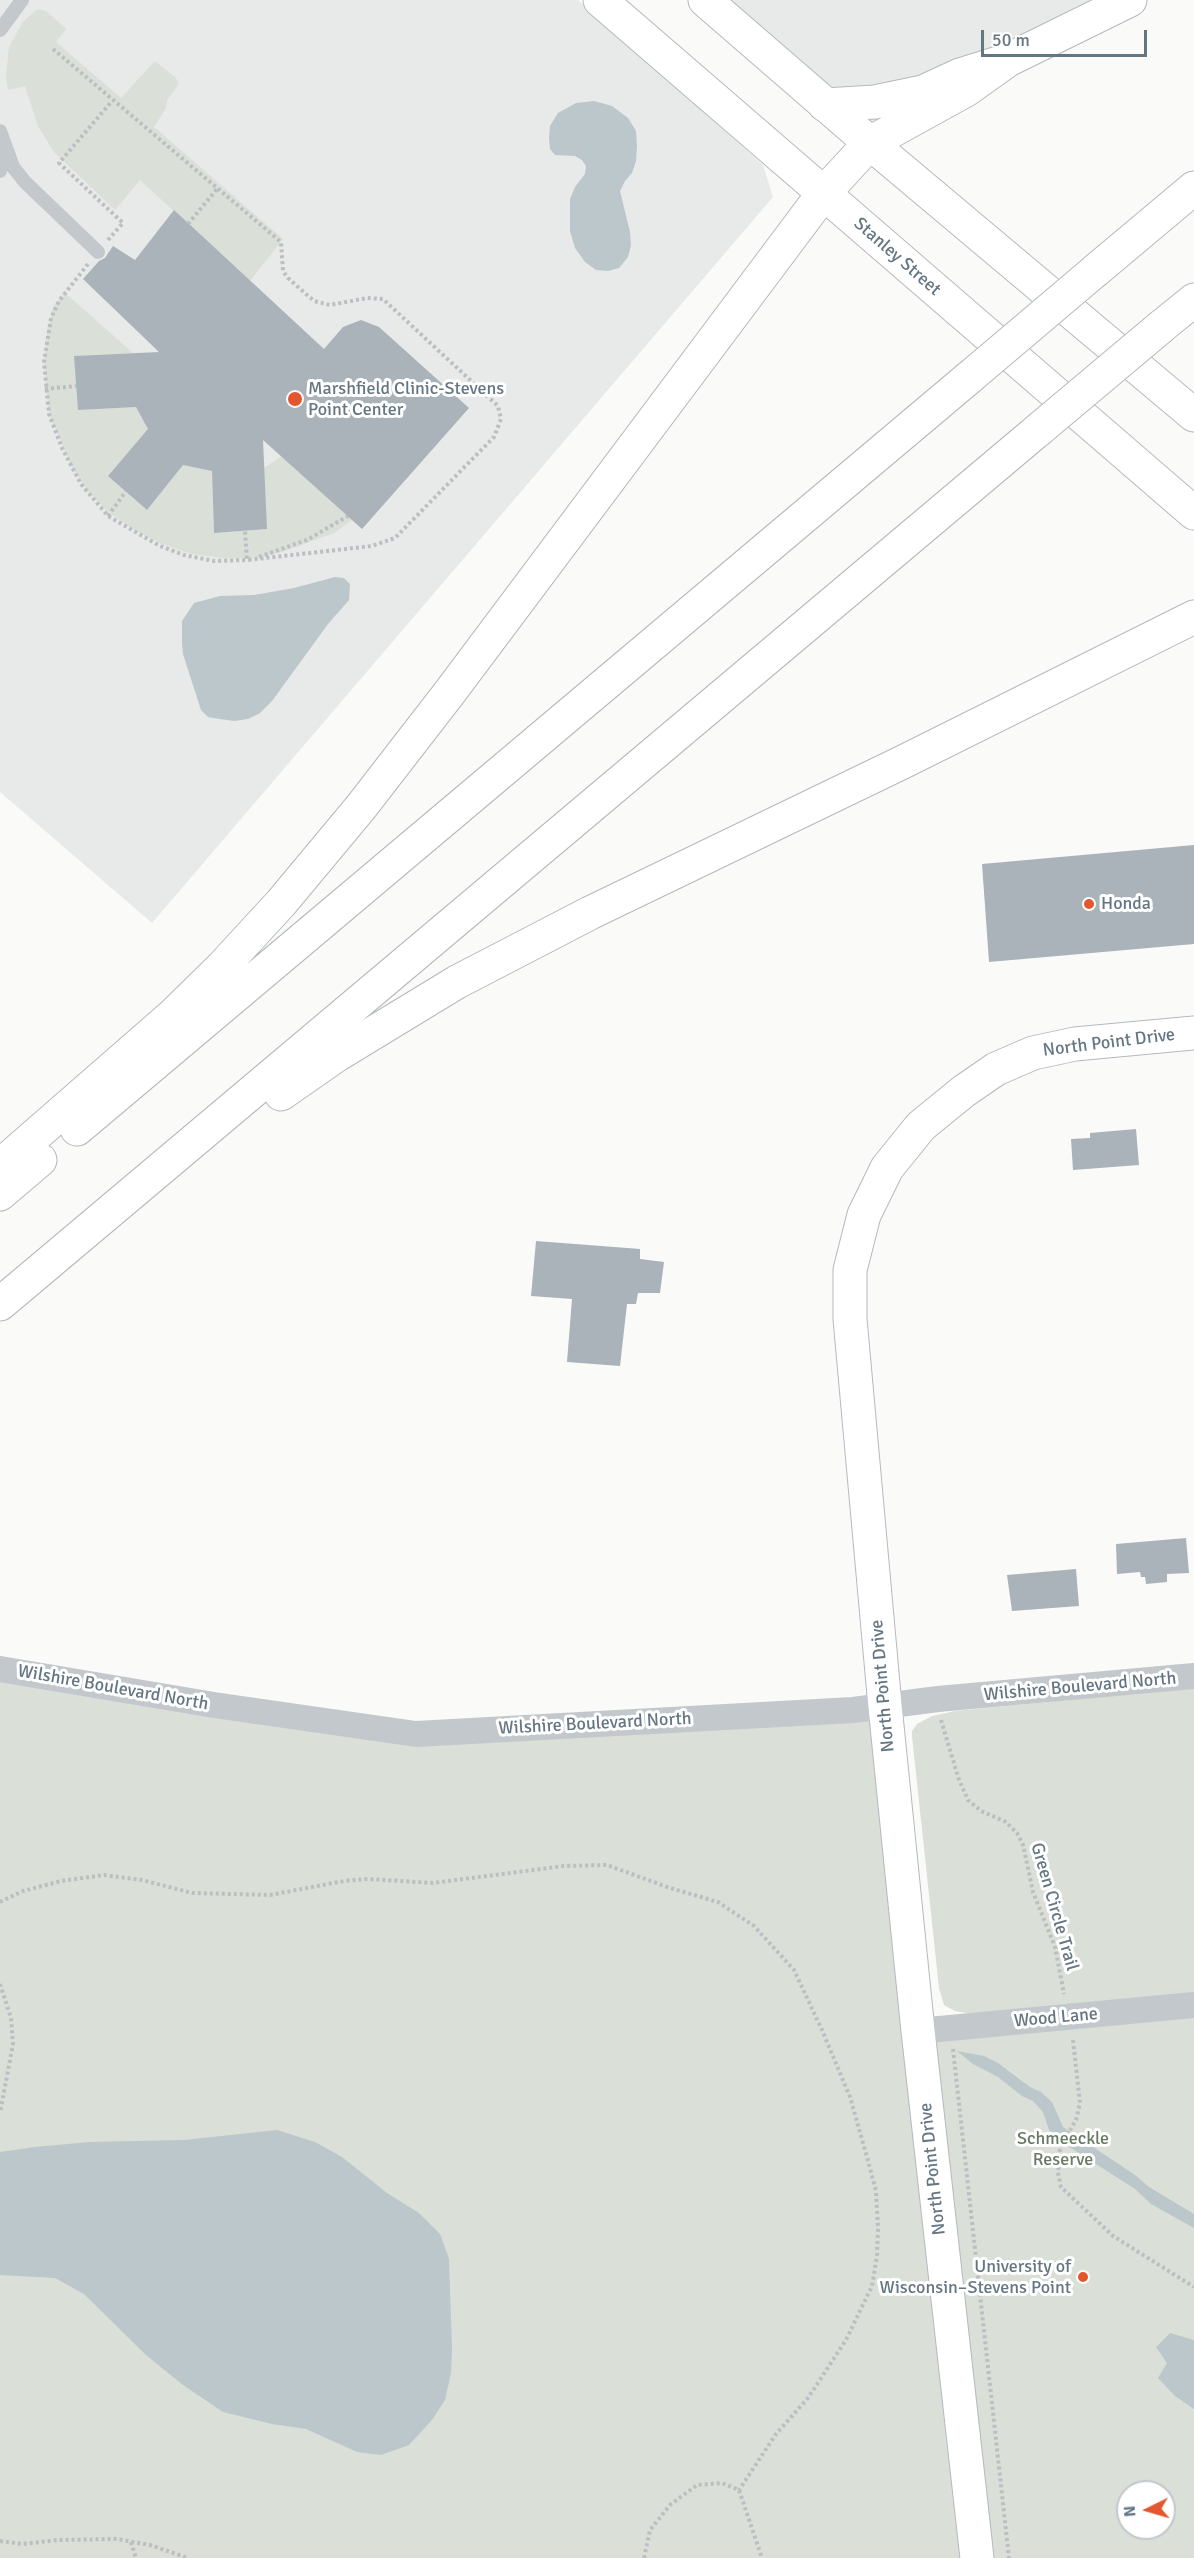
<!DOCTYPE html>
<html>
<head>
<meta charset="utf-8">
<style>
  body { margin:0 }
  #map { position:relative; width:1194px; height:2558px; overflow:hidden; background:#fafaf8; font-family:Signika,sans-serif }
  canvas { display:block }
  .north { position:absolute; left:1116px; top:2480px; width:60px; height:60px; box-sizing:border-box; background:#fff; border:2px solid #c1c8cd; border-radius:50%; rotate:265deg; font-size:16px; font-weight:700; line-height:24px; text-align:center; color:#657683 }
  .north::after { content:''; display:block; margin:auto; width:21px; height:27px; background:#e4572e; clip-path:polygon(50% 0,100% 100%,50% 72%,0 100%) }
  .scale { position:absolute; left:981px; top:30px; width:166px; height:27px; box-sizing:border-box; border:3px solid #657683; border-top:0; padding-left:8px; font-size:18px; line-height:21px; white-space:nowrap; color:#657683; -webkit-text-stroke:4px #fff; paint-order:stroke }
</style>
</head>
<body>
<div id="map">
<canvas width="1194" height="2558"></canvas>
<div class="north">N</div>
<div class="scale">50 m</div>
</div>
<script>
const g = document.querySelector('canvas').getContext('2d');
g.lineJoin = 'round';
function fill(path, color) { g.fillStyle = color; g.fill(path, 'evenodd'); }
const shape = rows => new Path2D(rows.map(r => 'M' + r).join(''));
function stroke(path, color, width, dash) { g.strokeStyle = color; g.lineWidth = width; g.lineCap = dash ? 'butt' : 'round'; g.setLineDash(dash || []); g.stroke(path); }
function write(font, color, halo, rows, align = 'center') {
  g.font = font + ' Signika,sans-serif'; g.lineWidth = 6; g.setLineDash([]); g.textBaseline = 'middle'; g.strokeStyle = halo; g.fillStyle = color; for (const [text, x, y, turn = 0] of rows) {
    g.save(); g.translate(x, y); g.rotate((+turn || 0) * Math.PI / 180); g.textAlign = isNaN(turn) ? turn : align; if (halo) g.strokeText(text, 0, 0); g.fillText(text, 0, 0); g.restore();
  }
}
const built = shape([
  [0,0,578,0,763,165,773,197,152,923,0,792],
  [705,0,1130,0,870,143]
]);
const green = shape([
  [37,9,46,11,66,29,56,42,121,98,154,62,156,62,176,78,179,84,167,100,166,108,154,127,283,239,250,281,140,180,115,210,54,152,38,126,25,86,8,90,6,75,9,47,23,22],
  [65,293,133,353,75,356,78,410,136,407,148,429,109,476,147,510,183,465,212,471,214,533,266,529,264,468,282,456,352,520,334,533,282,552,254,558,222,558,192,554,162,544,131,528,107,511,87,490,72,467,49,414,44,362,47,332,53,307],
  [0,1679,387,1730,885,1706,918,2031,1194,2005,1194,2558,0,2558],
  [1128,2492,1164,2492,1164,2528,1128,2528],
  [1194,1688,1194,1998,979,2015,955,2011,944,2005,939,1988,912,1736,912,1731,917,1724,932,1716,955,1711]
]);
const water = shape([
  [594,101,612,106,628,118,636,131,637,146,636,161,632,173,625,181,620,191,630,232,631,245,628,257,619,268,608,271,596,270,585,262,575,248,570,231,570,199,575,187,585,174,586,166,582,160,575,156,555,155,550,149,549,138,550,126,558,113,576,103],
  [335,577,344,578,350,584,349,600,328,624,272,701,260,713,248,719,234,721,220,719,208,717,201,710,183,654,182,643,182,621,194,603,220,596,254,595,294,588],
  [957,2051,984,2056,998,2063,1030,2087,1041,2092,1052,2102,1063,2127,1135,2175,1149,2187,1194,2214,1194,2228,1151,2204,1135,2189,1071,2148,1049,2130,1043,2112,1033,2101,1022,2096,998,2077,973,2064],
  [277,2130,315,2142,342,2157,387,2193,419,2213,440,2234,449,2259,452,2348,451,2373,445,2400,432,2420,409,2445,381,2455,357,2452,306,2429,272,2424,223,2412,183,2385,146,2355,84,2294,55,2278,0,2275,0,2152,35,2147,90,2142,184,2140],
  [1170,2333,1194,2340,1194,2409,1175,2396,1158,2378,1167,2363,1156,2347]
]);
const building = shape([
  [174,210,324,349,343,327,361,320,379,327,469,408,362,529,263,440,267,529,214,533,212,471,183,465,147,510,108,476,148,429,136,407,78,410,74,356,159,352,83,279,99,261,105,258,113,246,135,260],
  [1194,845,1194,944,989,962,982,864],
  [1136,1129,1139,1165,1073,1170,1071,1139,1090,1138,1090,1133],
  [536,1241,640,1249,640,1259,664,1262,660,1293,638,1293,636,1304,627,1304,620,1366,567,1362,572,1299,531,1296],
  [1186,1538,1189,1573,1167,1574,1167,1582,1146,1584,1145,1577,1141,1577,1140,1572,1117,1574,1116,1544],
  [1076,1569,1079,1606,1012,1611,1007,1575]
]);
const path = shape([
  [53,49,281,242,283,271,288,278,314,301,330,305,367,298,383,299,498,406,501,419,494,437,395,538,372,546,247,560,245,531],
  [188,224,217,189],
  [108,240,123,223,59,163,112,101],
  [88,264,59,301,51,318,44,362,49,414,62,448,81,484,108,516,160,546,184,555,214,561,249,560],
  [45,389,76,386],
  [108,516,126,491],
  [259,557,307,540,348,516],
  [941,1720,959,1780,968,1800,981,1811,1006,1822,1017,1833,1023,1845,1033,1892,1055,1947,1064,1994],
  [0,1902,23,1891,61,1881,104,1875,142,1880,192,1893,270,1895,344,1881,368,1879,433,1883,564,1866,607,1865,670,1888,718,1902,754,1926,794,1970,822,2030,850,2097,867,2157,876,2191,878,2228,877,2256,872,2286,846,2340,808,2398,776,2434,739,2490],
  [0,1984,11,2018,13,2044,0,2113],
  [1073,2040,1080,2103,1076,2120,1060,2148,1058,2173,1061,2187,1113,2236,1194,2287],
  [953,2049,1009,2558],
  [0,2541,22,2544,58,2540,117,2539,150,2545,188,2558],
  [131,2542,136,2558],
  [644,2558,650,2530,670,2505,697,2485,722,2483,739,2490,762,2558]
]);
const lane = shape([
  [0,30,22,0],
  [0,131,13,167,25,182,98,252],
  [0,171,2,146]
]);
const street = shape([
  [0,1669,214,1705,416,1734,853,1710,938,1699,1194,1676],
  [918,2031,1194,2005]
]);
const secondary = shape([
  [600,0,1194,513],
  [705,0,870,143,1194,415],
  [977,2558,918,2031,885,1706,850,1319,850,1270,864,1215,887,1168,921,1126,964,1091,996,1069,1033,1053,1075,1044,1194,1033]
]);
const highway = shape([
  [825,105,875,102,923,92,960,75,1008,60,1130,0],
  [1095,271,1194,188],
  [1162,326,1194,300],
  [281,1094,337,1055,457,982,590,913,903,762,1194,617],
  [77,1129,971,376],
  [0,1166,172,1016,222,967,281,903,361,807,450,692,823,194,870,143,966,90,1008,60],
  [0,1194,40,1160],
  [0,1304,1037,431]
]);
const highwayBridge = shape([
  [971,376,1095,271],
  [1037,431,1162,326]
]);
const markers = [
  [295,399,8,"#e4572e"],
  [1089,904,6,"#e4572e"],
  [1083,2277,6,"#e4572e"]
];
const streetNames = [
  ["Stanley Street",897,257,41],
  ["North Point Drive",1109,1043,-7],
  ["North Point Drive",883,1686,-95],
  ["Wilshire Boulevard North",1080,1687,-5],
  ["Wilshire Boulevard North",113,1688,10],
  ["Wilshire Boulevard North",595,1724,-3],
  ["Green Circle Trail",1054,1907,74],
  ["Wood Lane",1056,2018,-5],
  ["North Point Drive",933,2169,-96]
];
const poiNames = [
  ["Marshfield Clinic-Stevens",308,389],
  ["Point Center",308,410],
  ["Honda",1101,904],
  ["University of",1071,2267,"right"],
  ["Wisconsin–Stevens Point",1071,2288,"right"]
];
const parkNames = [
  ["Schmeeckle",1063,2139],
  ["Reserve",1063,2160]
];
fill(built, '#e8e9e9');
fill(green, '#dadfd7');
fill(water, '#bbc7cb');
fill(building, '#aab3b9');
stroke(secondary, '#b3babf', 35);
stroke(highway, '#b4b9bd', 35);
stroke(path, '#bbbfc2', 4, [3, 3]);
stroke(lane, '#c3c8cc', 14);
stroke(street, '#c3c8cc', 26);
stroke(secondary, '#fff', 33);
stroke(highway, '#fff', 33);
stroke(highwayBridge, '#b4b9bd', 35, []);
stroke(highwayBridge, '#fff', 33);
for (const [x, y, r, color] of markers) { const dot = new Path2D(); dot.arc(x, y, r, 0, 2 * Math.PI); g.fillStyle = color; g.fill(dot); stroke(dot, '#fff', 2); }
write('18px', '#657683', '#fff', streetNames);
write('18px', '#657683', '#fff', poiNames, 'left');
write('18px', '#687a64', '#fff', parkNames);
</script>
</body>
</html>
